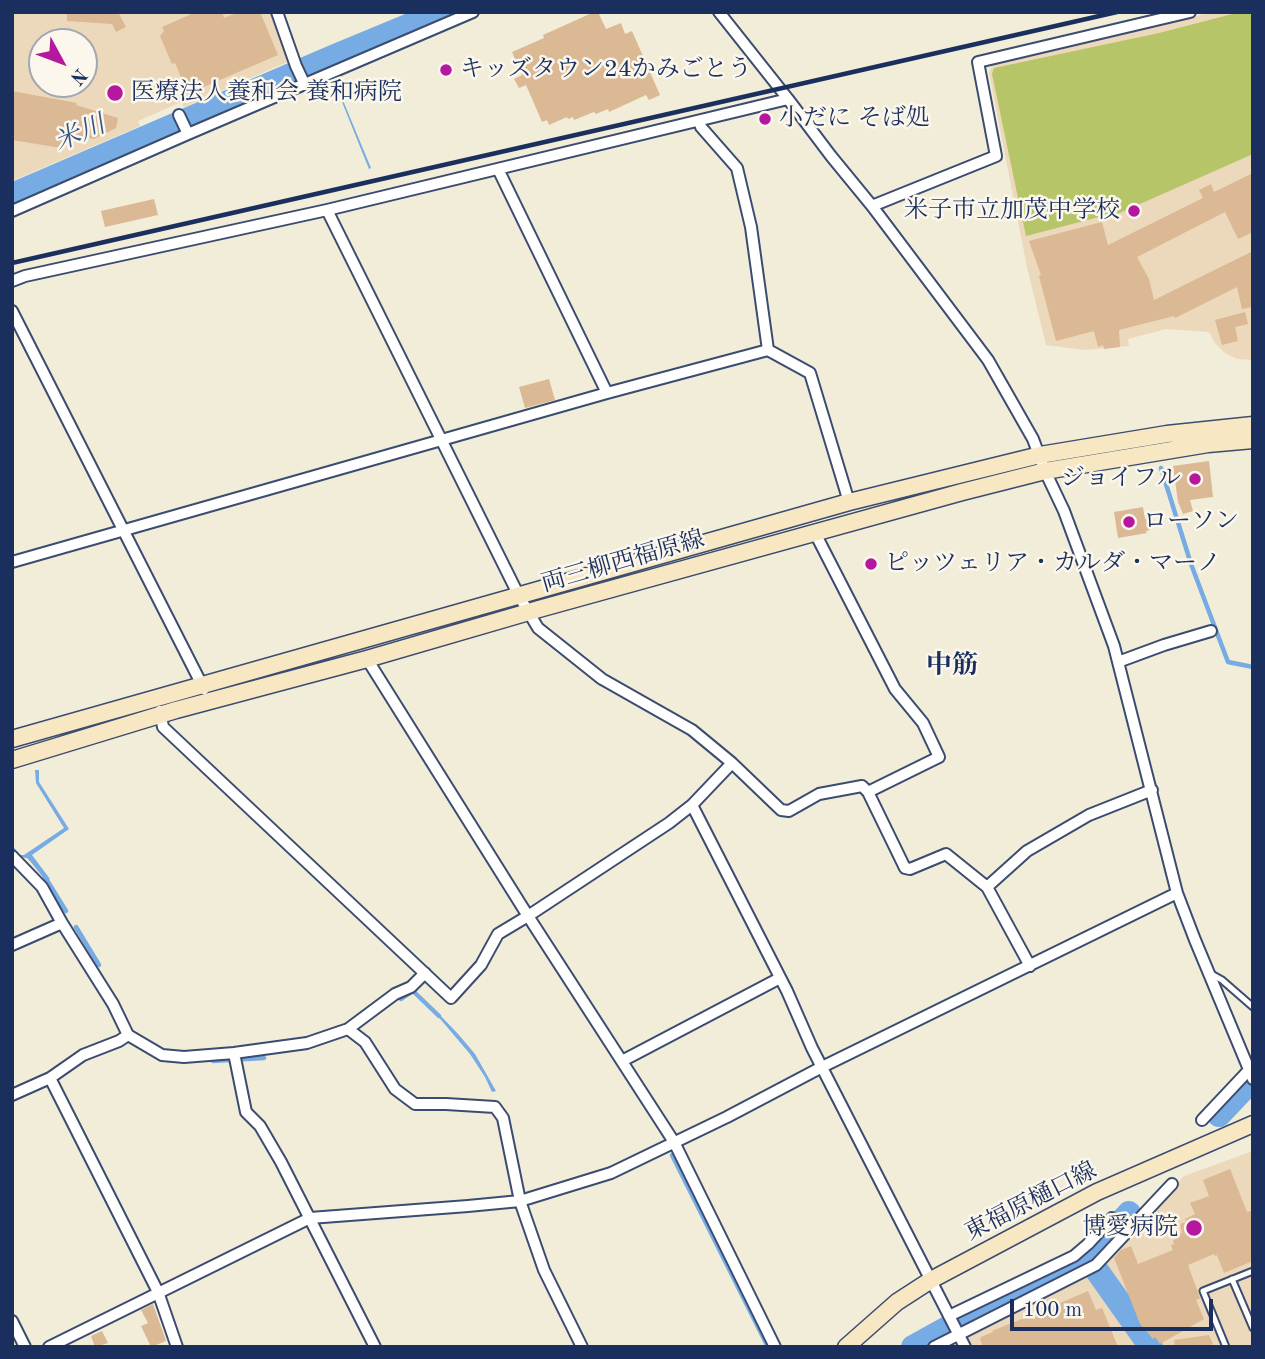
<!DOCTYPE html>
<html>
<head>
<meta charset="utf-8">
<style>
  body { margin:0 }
  #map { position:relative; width:1265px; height:1359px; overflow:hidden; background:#f2edd8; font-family:"Old Standard TT",serif }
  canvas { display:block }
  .frame { position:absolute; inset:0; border:14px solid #1b2f5e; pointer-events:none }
  .north { position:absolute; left:28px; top:28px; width:70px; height:70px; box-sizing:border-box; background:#fbf7ec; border:2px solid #a1a7b3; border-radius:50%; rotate:131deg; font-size:19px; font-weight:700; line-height:28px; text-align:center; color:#1b2f5e }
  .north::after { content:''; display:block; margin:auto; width:24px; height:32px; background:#b5179e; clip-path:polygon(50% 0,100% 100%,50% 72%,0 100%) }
  .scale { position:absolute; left:1010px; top:1299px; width:203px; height:32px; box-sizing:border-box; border:4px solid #1b2f5e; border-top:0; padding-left:9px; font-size:21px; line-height:24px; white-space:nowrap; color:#1b2f5e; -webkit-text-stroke:5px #fbf7ec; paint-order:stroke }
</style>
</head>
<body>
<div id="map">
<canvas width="1265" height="1359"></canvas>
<div class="frame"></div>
<div class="north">N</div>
<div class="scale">100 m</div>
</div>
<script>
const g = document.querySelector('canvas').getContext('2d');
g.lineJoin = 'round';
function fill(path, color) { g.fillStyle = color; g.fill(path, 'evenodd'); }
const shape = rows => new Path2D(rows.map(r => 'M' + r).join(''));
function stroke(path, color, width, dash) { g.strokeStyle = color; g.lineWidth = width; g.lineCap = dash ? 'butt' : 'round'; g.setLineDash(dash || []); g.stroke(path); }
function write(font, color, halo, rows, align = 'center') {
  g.font = font + ' "Old Standard TT","Noto Serif JP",serif'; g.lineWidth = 5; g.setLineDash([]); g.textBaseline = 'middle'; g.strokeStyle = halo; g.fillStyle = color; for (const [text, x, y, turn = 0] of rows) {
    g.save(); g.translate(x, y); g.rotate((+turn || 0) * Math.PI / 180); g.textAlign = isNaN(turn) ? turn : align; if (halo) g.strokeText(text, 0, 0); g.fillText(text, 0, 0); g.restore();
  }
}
const built = shape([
  [12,12,272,12,285,45,287,62,184,107,181,102,138,121,140,126,12,181],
  [42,42,84,42,84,84,42,84],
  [1213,12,1253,12,1253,360,1237,359,1225,353,1215,343,1209,332,1166,329,1128,339,1129,346,1084,350,1046,345,1027,267,1005,155,989,73,992,65],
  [1253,1151,1253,1347,969,1347,965,1339,967,1335,1100,1267,1184,1176]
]);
const green = shape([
  [1240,12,1253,12,1253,154,1106,219,1099,217,1026,236,992,74,994,68,1159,33]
]);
const water = shape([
  [341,79,345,90,342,98,371,168,369,169,340,97,334,96,330,82],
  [35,770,39,770,39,782,69,829,32,855,50,879,46,881,30,861,27,858,19,857,12,848,12,845,20,855,24,855,64,828,36,783],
  [437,1012,459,1035,475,1054,496,1091,492,1092,485,1077,470,1054,436,1014]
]);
const stream = shape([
  [1161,468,1191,564,1228,662,1253,667],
  [45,877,66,911],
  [76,927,99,965],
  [401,999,413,991,439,1016],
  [213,1061,264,1058],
  [672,1155,768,1347]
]);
const river = shape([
  [12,195,335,56,441,12],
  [1219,1115,1253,1079],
  [1088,1258,1151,1347],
  [913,1347,969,1316,1088,1258,1129,1213]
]);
const building = shape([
  [67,12,118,12,126,27,116,32,112,24,67,21],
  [196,12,222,12,224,18,239,12,260,12,278,55,201,88,194,87,190,98,175,63,172,64,160,36,164,31,162,27],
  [594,12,598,12,606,29,621,23,625,34,632,31,660,95,649,100,646,95,609,112,608,109,596,114,594,112,574,120,573,117,568,119,567,117,549,125,547,120,542,122,526,85,519,88,514,79,522,75,512,52,544,38,543,35],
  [12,91,77,103,76,105,118,118,116,128,94,139,64,132,61,148,12,140],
  [1253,173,1253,232,1238,239,1225,212,1137,257,1149,279,1154,300,1253,251,1253,307,1242,309,1237,287,1175,318,1174,316,1119,330,1120,347,1104,349,1103,345,1098,347,1094,331,1056,341,1039,276,1041,275,1029,241,1102,222,1108,245,1203,198,1199,190,1211,184,1214,192],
  [154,199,158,215,105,227,101,211],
  [1245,312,1248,324,1235,327,1238,341,1222,345,1215,320],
  [549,379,555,400,525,408,519,387],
  [1209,461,1213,497,1190,500,1193,511,1183,514,1178,502,1173,466],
  [1143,507,1145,519,1148,518,1150,530,1146,531,1147,533,1118,538,1114,512],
  [1230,1169,1247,1212,1253,1210,1253,1261,1224,1273,1217,1255,1215,1256,1214,1254,1188,1265,1200,1298,1196,1300,1204,1319,1160,1344,1155,1337,1153,1339,1140,1324,1114,1258,1121,1250,1131,1246,1138,1264,1173,1250,1171,1245,1174,1244,1173,1240,1176,1239,1175,1236,1182,1233,1180,1224,1186,1222,1185,1219,1195,1214,1190,1203,1209,1196,1203,1180],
  [1088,1291,1096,1310,1102,1308,1118,1347,983,1347,980,1339,981,1337,993,1332,992,1331,1032,1315],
  [153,1304,166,1341,151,1347,141,1326,148,1323,141,1310],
  [102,1331,108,1343,95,1347,91,1336],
  [1209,1335,1213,1344,1210,1345,1210,1347,1175,1347,1174,1340]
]);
const lane = shape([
  [1213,975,1222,980,1253,1007],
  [1232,1279,1253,1328],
  [1226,1347,1203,1291,1253,1271]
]);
const street = shape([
  [277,12,296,66,305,85],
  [719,12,788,99,831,156,872,206,988,360,1033,439,1045,471,1064,511,1114,646,1177,893,1195,940,1253,1079],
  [179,115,188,134],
  [699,121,701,127,737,168,751,227,768,350],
  [498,169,607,393],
  [872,206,996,156,978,62,1190,12],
  [327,210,519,596,538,628,602,679,692,730,732,763,692,805],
  [12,211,188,134,473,12],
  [12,281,25,276,327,210,788,99],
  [12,311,204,689],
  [815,533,895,689,923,723,939,757,868,792],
  [12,562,607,393,768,350,810,373,849,502],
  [367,659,528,916,674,1142,775,1347],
  [1118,662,1164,645,1211,631],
  [160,711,163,727,451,998,481,965,498,934,528,916,669,823,692,805,787,991,812,1048,965,1347],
  [732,763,781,810,789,811,819,794,862,786,868,792,905,868,910,869,946,854,987,887,1030,966],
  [12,856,42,887,62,923,113,1004,128,1035,162,1055,184,1057,234,1053,307,1043,348,1029,395,994,411,987,425,973],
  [987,887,1027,851,1089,815,1152,790],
  [12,945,62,923],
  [348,1029,365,1042,395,1089,415,1104,446,1104,495,1107,503,1118,520,1201,544,1270,582,1347],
  [234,1053,246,1112,260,1126,281,1162,375,1347],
  [622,1061,780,978],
  [50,1078,158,1292,177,1347],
  [12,1095,50,1078,83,1055,119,1041,128,1035],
  [1202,1120,1249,1070],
  [949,1316,1074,1256,1088,1244,1112,1218],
  [12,1321,25,1347],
  [49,1347,310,1218,468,1206,520,1201,611,1173,727,1117,822,1067,1177,893],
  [934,1347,1096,1265,1172,1184]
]);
const secondary = shape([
  [12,739,849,502,1040,455,1167,434,1253,425],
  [12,760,176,710,367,659,539,609,962,492,1045,471,1208,444,1253,440],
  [846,1347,897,1302,931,1280,1097,1192,1253,1124]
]);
const rail = shape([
  [12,263,1117,12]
]);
const markers = [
  [446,70,7,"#b5179e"],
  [115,93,9,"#b5179e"],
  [765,119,7,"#b5179e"],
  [1134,211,7,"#b5179e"],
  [1195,479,7,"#b5179e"],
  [1129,522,7,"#b5179e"],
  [871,564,7,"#b5179e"],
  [1194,1228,9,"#b5179e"]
];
const poiNames = [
  ["キッズタウン24かみごとう",460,70],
  ["医療法人養和会 養和病院",131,93],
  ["小だに そば処",779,119],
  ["米子市立加茂中学校",1120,211,"right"],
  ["ジョイフル",1181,479,"right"],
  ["ローソン",1143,522],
  ["ピッツェリア・カルダ・マーノ",885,564],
  ["博愛病院",1178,1228,"right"]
];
const streetNames = [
  ["両三柳西福原線",623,562,-16],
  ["東福原樋口線",1031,1202,-27]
];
const waterNames = [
  ["米川",80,134,-23]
];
const neighbourhoodNames = [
  ["中筋",952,666]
];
fill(built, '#ecd8ba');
fill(green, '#b6c567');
fill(water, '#76abe3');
stroke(stream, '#76abe3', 4.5);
stroke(river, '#76abe3', 24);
fill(building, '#dab994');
stroke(lane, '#3b4c70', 9);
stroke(street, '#3b4c70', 14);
stroke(secondary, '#3b4c70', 19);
stroke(lane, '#fff', 5);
stroke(street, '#fff', 10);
stroke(secondary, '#f7e8c3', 16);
stroke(rail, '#1b2f5e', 4.5);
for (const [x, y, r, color] of markers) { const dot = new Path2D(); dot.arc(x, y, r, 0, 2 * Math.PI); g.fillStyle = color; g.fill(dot); stroke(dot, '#fbf7ec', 2.5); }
write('24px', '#1b2f5e', '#fbf7ec', poiNames, 'left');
write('24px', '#1b2f5e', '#fbf7ec', streetNames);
write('italic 26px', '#365486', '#fbf7ec', waterNames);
write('bold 26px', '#1b2f5e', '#fbf7ec', neighbourhoodNames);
</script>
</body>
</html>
